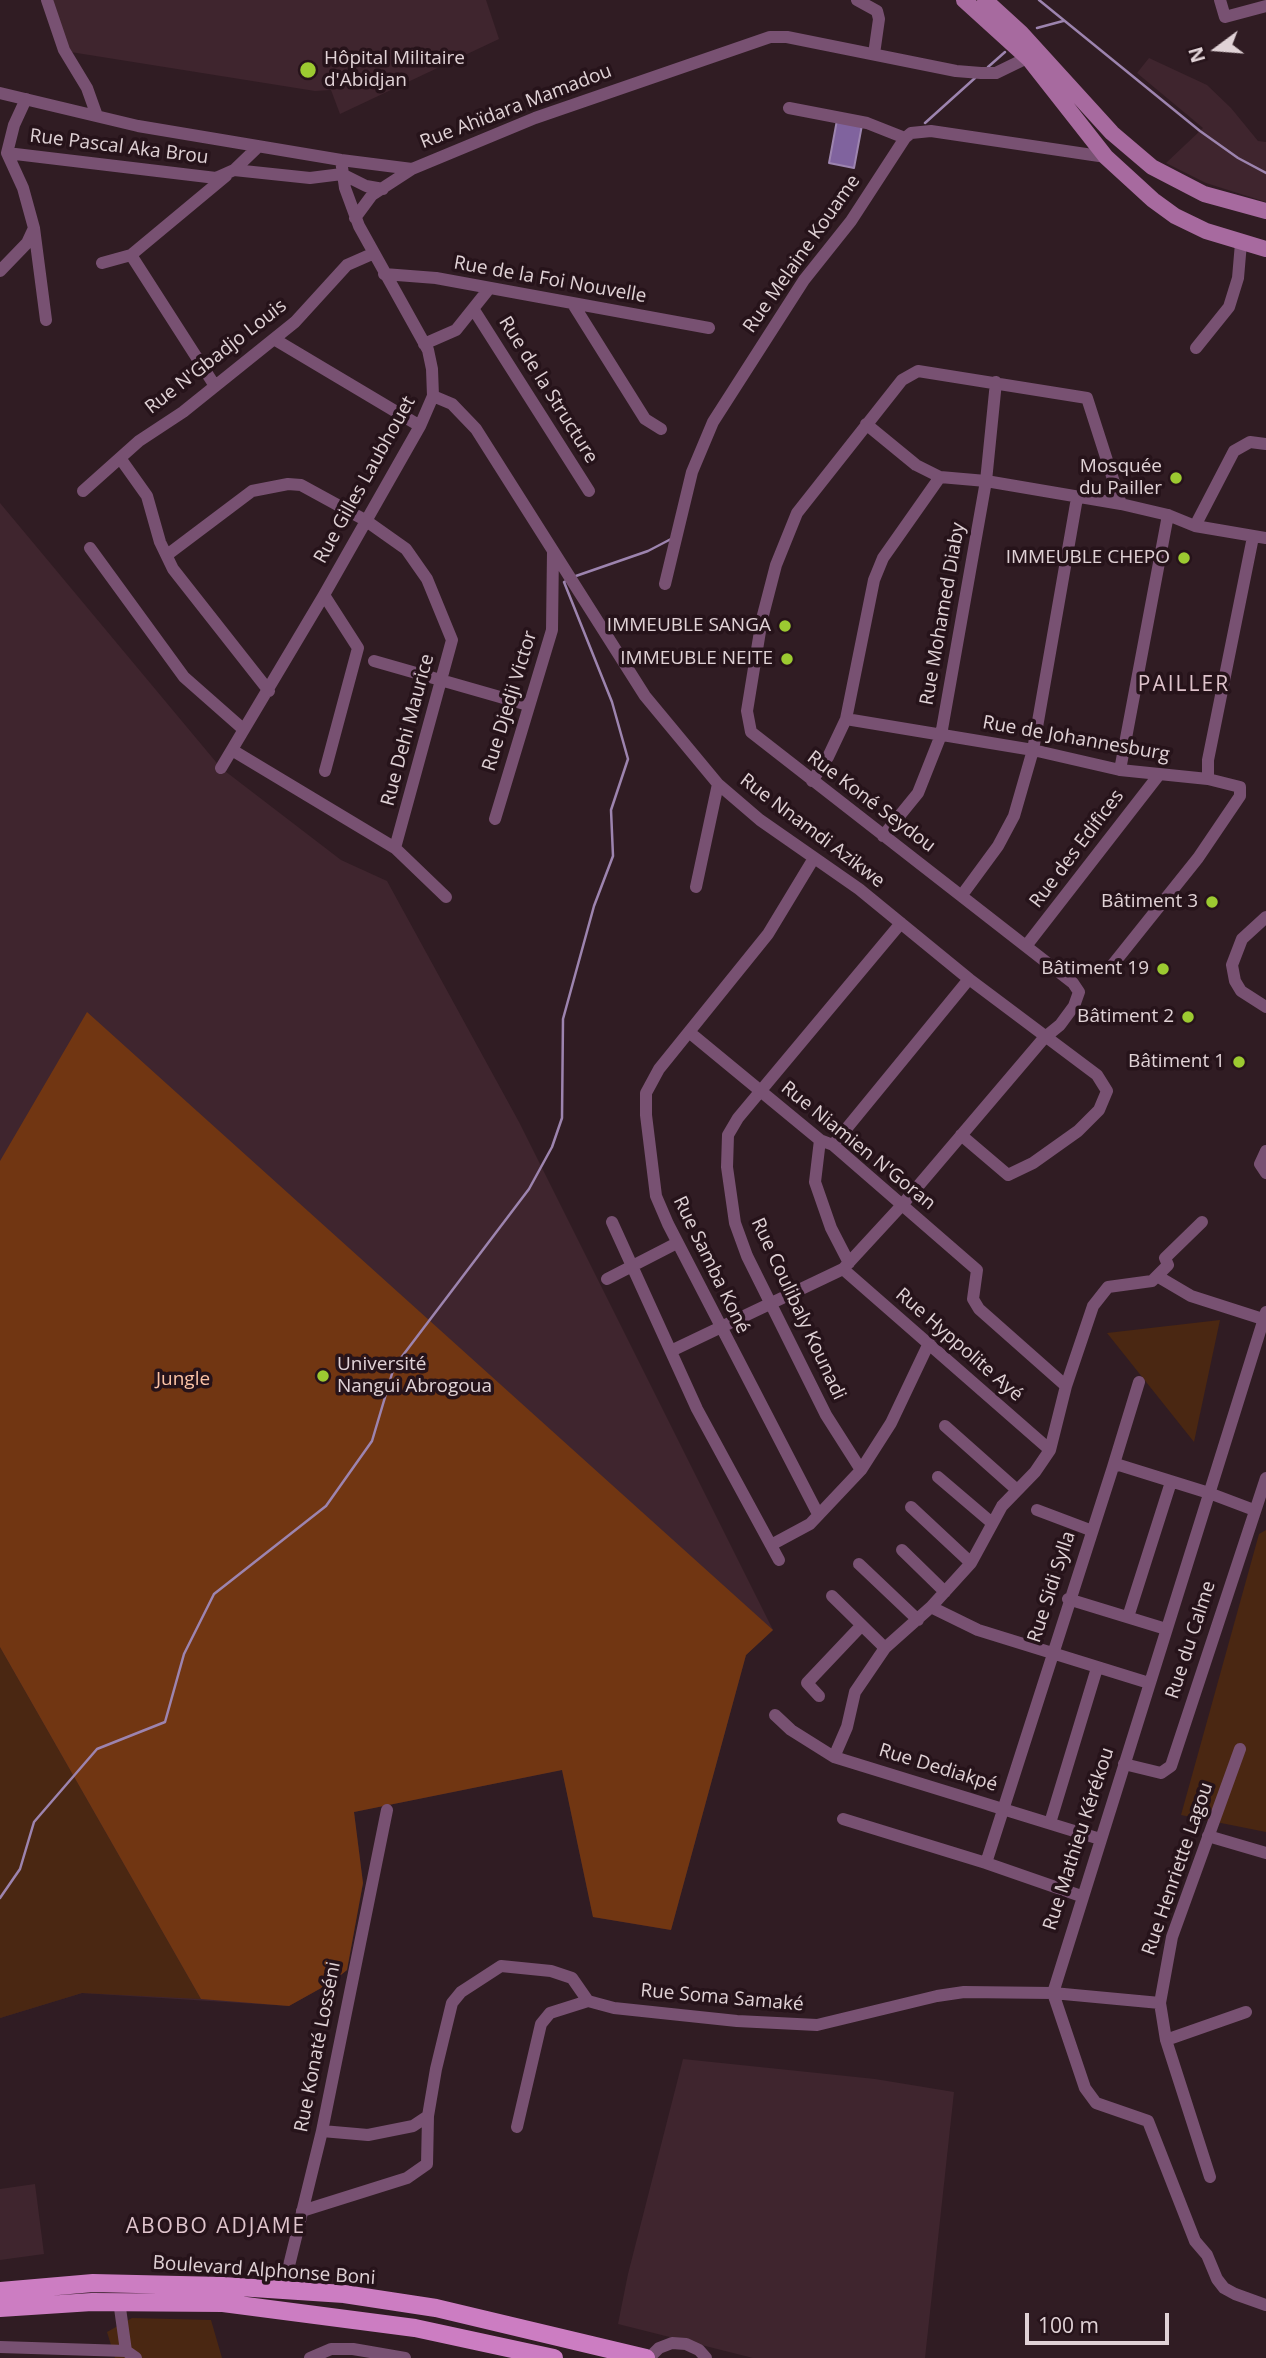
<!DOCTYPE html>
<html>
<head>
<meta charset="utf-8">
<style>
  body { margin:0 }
  #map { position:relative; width:1266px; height:2358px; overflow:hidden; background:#301c23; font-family:"Open Sans",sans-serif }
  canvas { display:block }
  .north { position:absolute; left:1182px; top:14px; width:70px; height:70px; -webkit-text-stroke:5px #26131a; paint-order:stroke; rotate:254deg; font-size:19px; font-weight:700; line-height:28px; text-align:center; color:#e0d2d6 }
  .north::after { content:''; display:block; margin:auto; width:24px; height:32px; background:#e0d2d6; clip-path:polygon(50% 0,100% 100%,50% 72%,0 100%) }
  .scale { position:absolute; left:1025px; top:2313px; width:144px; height:32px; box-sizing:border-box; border:4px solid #e0d2d6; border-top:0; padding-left:9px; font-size:21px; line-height:24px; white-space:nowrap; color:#e0d2d6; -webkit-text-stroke:5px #26131a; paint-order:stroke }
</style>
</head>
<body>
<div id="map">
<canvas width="1266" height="2358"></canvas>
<div class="north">N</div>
<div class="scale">100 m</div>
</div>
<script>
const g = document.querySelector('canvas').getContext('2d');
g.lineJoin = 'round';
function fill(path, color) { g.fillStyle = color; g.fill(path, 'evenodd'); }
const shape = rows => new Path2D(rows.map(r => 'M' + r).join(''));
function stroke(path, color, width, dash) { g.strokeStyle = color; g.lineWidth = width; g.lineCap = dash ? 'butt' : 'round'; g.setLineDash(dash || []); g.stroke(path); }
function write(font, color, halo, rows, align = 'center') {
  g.font = font + ' "Open Sans",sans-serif'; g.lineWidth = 7; g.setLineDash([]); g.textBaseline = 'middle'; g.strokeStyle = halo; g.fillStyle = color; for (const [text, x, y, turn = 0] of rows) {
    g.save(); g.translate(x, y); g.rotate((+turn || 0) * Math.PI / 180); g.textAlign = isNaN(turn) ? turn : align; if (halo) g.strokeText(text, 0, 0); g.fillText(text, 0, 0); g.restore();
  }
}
const built = shape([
  [43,0,486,0,499,39,340,114,331,90,315,91,58,50],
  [1149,58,1207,85,1231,108,1258,141,1266,142,1266,202,1206,183,1166,163,1203,128,1137,73],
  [0,503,221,768,341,860,387,881,519,1122,773,1630,746,1655,671,1930,593,1917,562,1770,354,1812,363,1883,347,1970,332,1982,289,2006,82,1993,0,2018],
  [683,2059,875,2079,954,2092,925,2358,753,2358,618,2324,628,2274],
  [35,2184,44,2254,0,2260,0,2189]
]);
const green = shape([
  [1220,1320,1194,1442,1107,1333],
  [1266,1530,1266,1832,1181,1815,1259,1534],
  [0,1647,201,1999,82,1993,0,2018],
  [132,2318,211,2320,222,2358,115,2358,107,2332]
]);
const forest = shape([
  [87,1012,773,1630,746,1655,671,1930,593,1917,562,1770,354,1812,363,1883,347,1970,332,1982,289,2006,201,1999,0,1647,0,1161]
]);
const water = shape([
  [837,120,862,125,854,168,829,163,837,120]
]);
const stream = shape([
  [1039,0,1200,131,1238,158,1266,173],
  [1037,28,1063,21],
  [988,67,1005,52],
  [925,123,975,78],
  [573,577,648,551,671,539],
  [0,1898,20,1869,34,1822,97,1749,165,1722,184,1654,214,1594,326,1506,372,1441,394,1367,529,1189,552,1147,562,1118,563,1019,594,906,613,856,611,810,628,759,612,702,564,582,568,580]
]);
const street = shape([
  [47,0,64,50,87,88,97,116],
  [857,0,877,11,879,19,874,54],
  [1220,0,1225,17,1266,6],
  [0,93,138,126,341,160,412,169,535,118,770,37,787,37,956,71,981,73,996,73,1035,54],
  [26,99,14,125,7,153,23,188,34,228,46,320],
  [789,108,867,123,905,138],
  [7,153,216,178,234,170,258,147],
  [234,170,310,178,342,174,366,186,383,189],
  [355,218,372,195,412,169],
  [131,255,215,386],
  [102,263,131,255,226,176],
  [0,271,27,243,34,228],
  [384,274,436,278,709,328],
  [573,304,645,419,661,429],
  [474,310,589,491],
  [274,339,420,426],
  [424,344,456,330,488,290],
  [1196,348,1229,307,1238,278,1241,243],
  [433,396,452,404,476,429,645,696,718,784,760,820,859,889,969,979,1097,1075,1107,1091,1099,1110,1078,1131,1033,1163,1008,1175,961,1135],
  [866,424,916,465,940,477,986,481,1121,504,1168,515,1195,526,1266,538],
  [120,458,147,496,160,542,173,569,269,691],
  [83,491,139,441,183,412,295,322,347,265,372,254],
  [1195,526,1234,451,1250,442,1266,444],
  [90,548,184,677,243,729],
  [167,555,252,491,288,484,301,485,365,520,406,549,427,579,452,640,395,848,446,897],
  [665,584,692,472,713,422,804,280,851,221,905,138,911,133,931,131,1106,157],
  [324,595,358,648,325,771],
  [374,661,528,705],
  [846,719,1033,750,1120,770,1208,779,1240,787,1240,796,1198,858,1110,968],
  [232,750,395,848],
  [221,768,324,595,420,426,433,396,432,369,428,350,359,226,345,188,341,160],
  [1120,770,1168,515],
  [1208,779,1208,760,1253,537],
  [812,781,828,757,846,719,874,580,883,558,940,477],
  [495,819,552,630,553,551],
  [883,836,918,793,941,735,986,481,996,382],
  [814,858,768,934,659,1069,646,1093,646,1115,656,1196,668,1224,818,1514],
  [696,887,718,784],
  [962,895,998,846,1014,816,1033,750,1077,498],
  [1266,917,1242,939,1232,965,1235,981,1241,991,1266,1007],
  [1026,946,1158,776],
  [689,1032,820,1140,833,1145,977,1270,973,1299,979,1309,1066,1386],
  [820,1140,815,1182,831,1228,849,1263],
  [833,1145,969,979],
  [1266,1151,1260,1164,1266,1173],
  [612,1222,697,1409,779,1560],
  [843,1269,1050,1450],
  [1157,1276,1191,1296,1266,1320],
  [607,1279,677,1243],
  [1266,1312,1053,1993,1085,2088,1096,2103,1148,2121,1195,2241,1207,2255,1217,2279,1224,2288,1235,2294,1266,2305],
  [673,1350,843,1269,902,1205,1044,1038,1060,1025,1074,1006,1079,992,1073,983,751,732,747,711,762,619,776,565,797,513,902,380,918,371,1087,398,1121,504],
  [945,1426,1017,1490],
  [1113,1467,1139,1382],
  [861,1470,826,1415,747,1256,735,1223,727,1167,728,1135,738,1118,901,923],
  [938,1477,992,1523],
  [911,1507,971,1563],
  [1037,1510,1090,1530],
  [771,1545,810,1524,861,1470,891,1423,929,1343],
  [902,1550,945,1592],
  [859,1564,918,1620],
  [832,1596,885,1648],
  [1068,1599,1166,1629],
  [931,1607,978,1630,1149,1683],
  [1128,1617,1171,1482],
  [819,1696,807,1683,861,1626],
  [775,1715,791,1730,834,1757,1100,1839],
  [834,1757,847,1727,855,1692,885,1648,931,1607,971,1563,1002,1506,1035,1472,1050,1450,1066,1386,1093,1306,1108,1287,1152,1281,1168,1265,1165,1258,1202,1222],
  [1124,1764,1161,1773,1171,1766,1266,1478],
  [843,1819,986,1863,1081,1896],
  [1050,1823,1097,1668],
  [1208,1836,1266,1853],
  [986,1863,1113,1467,1119,1465,1209,1493,1254,1510],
  [1160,2003,1172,1937,1240,1749],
  [1166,2040,1246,2012],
  [517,2127,541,2024,550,2013,588,2001,614,2008,737,2021,817,2025,937,1996,964,1992,1053,1993,1160,2003,1166,2040,1210,2177],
  [322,2131,368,2135,413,2126,428,2116],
  [302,2211,407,2178,427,2164,428,2116,436,2069,452,2003,461,1992,501,1966,551,1971,572,1978,588,2001],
  [283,2290,322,2131,387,1810],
  [119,2301,126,2351],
  [0,2347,126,2351,136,2358],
  [310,2358,331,2349,353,2349,405,2358],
  [649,2358,659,2348,672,2343,686,2344,699,2350,706,2358]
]);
const secondary = shape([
  [964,0,1029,59,1106,157,1153,200,1175,216,1206,231,1266,249],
  [985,0,1021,33,1112,133,1152,167,1204,194,1266,211]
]);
const primary = shape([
  [0,2291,93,2283,223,2286,344,2294,436,2308,646,2358],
  [0,2308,92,2302,223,2303,415,2328,554,2358]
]);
const markers = [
  [308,70,9,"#9cca31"],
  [1176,478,7,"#9cca31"],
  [1184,558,7,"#9cca31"],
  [785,626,7,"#9cca31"],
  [787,659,7,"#9cca31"],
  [1212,902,7,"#9cca31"],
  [1163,969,7,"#9cca31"],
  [1188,1017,7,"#9cca31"],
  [1239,1062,7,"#9cca31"],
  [323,1376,7,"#9cca31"]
];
const poiNames = [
  ["Hôpital Militaire",324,59,"left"],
  ["d'Abidjan",324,81,"left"],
  ["Mosquée",1162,467],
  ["du Pailler",1162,489],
  ["IMMEUBLE CHEPO",1170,558],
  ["IMMEUBLE SANGA",771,626],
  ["IMMEUBLE NEITE",773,659],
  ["Bâtiment 3",1198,902],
  ["Bâtiment 19",1149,969],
  ["Bâtiment 2",1174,1017],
  ["Bâtiment 1",1225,1062],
  ["Université",337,1365,"left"],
  ["Nangui Abrogoua",337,1387,"left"]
];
const streetNames = [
  ["Rue Ahïdara Mamadou",516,107,-21],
  ["Rue Pascal Aka Brou",119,147,7],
  ["Rue Melaine Kouame",802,254,-55],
  ["Rue de la Foi Nouvelle",550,280,10],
  ["Rue N'Gbadjo Louis",216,357,-38],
  ["Rue de la Structure",548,390,58],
  ["Rue Gilles Laubhouet",365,480,-61],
  ["Rue Mohamed Diaby",943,614,-80],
  ["Rue Djedji Victor",510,701,-73],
  ["Rue Dehi Maurice",408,730,-75],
  ["Rue de Johannesburg",1076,739,10],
  ["Rue Koné Seydou",871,802,37],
  ["Rue Nnamdi Azikwe",812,831,37],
  ["Rue des Edifices",1077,849,-53],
  ["Rue Niamien N'Goran",858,1146,39],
  ["Rue Samba Koné",711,1265,64],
  ["Rue Coulibaly Kounadi",798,1309,65],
  ["Rue Hyppolite Ayé",959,1345,41],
  ["Rue Sidi Sylla",1052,1587,-72],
  ["Rue du Calme",1191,1640,-72],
  ["Rue Dediakpé",938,1768,17],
  ["Rue Mathieu Kérékou",1079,1839,-72],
  ["Rue Henriette Lagou",1178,1869,-71],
  ["Rue Soma Samaké",722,1998,5],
  ["Rue Konaté Losséni",318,2047,-79],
  ["Boulevard Alphonse Boni",264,2271,4]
];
const parkNames = [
  ["Jungle",183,1380]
];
const neighbourhoodNames = [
  ["PAILLER",1184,685],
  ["ABOBO ADJAME",216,2227]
];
fill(built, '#3f252e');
fill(green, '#4a2712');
fill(forest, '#713612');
fill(water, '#80639e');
stroke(water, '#9d84af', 2);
stroke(stream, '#9d84af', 2.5);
stroke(street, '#785172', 12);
stroke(secondary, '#a76a9f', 16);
stroke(primary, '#cc7dc2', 18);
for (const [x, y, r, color] of markers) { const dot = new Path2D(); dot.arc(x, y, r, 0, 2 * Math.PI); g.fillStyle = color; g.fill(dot); stroke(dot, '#26131a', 2.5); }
write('19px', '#e0d2d6', '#26131a', poiNames, 'right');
write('19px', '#e0d2d6', '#26131a', streetNames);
write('19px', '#fcc4a7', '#26131a', parkNames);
g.letterSpacing = '2px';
write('21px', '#dfc4cc', '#26131a', neighbourhoodNames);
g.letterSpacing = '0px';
</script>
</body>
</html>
